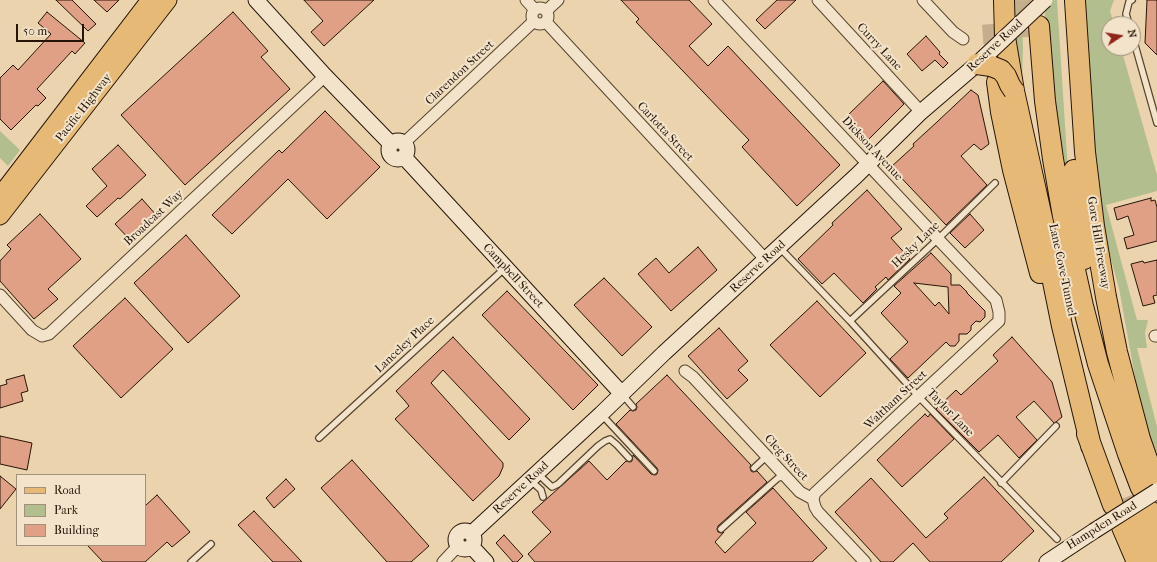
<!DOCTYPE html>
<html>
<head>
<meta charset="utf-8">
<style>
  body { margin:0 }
  #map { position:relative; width:1157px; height:562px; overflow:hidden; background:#ebd4ad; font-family:"IM FELL French Canon",serif }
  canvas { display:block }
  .legend { position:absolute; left:16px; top:474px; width:130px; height:72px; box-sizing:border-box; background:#f2e3ca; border:1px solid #a0907c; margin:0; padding:5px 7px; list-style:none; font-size:12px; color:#261407 }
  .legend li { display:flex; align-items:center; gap:8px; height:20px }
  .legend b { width:20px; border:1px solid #a0907c }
  .north { position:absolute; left:1101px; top:16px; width:40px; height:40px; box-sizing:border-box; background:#f2e3ca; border:1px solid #a0907c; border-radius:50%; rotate:78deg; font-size:11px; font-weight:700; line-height:16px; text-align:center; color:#261407 }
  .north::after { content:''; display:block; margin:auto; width:14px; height:18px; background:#8f2418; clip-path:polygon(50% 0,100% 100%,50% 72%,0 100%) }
  .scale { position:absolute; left:16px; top:24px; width:68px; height:18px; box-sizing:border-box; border:2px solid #261407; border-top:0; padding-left:5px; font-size:12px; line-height:14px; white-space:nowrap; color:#261407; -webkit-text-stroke:3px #f2e3ca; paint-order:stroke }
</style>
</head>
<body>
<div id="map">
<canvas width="1157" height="562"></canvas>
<ul class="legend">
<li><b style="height:5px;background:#e6ba76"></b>Road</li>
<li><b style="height:11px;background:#b2be8e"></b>Park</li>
<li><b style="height:11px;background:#dfa085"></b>Building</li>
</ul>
<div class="north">N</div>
<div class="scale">50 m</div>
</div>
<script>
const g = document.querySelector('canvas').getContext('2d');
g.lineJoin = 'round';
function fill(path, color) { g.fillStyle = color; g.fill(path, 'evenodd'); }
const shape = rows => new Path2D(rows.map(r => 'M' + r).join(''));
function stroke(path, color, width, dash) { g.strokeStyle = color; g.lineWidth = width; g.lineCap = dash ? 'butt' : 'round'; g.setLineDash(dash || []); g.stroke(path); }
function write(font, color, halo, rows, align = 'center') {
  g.font = font + ' "IM FELL French Canon",serif'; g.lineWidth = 4; g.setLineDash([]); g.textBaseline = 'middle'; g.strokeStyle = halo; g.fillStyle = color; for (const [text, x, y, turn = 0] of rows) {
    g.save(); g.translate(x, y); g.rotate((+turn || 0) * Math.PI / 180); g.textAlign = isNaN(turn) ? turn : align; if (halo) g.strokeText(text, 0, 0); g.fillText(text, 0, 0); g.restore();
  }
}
const green = shape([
  [1010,0,1020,0,1023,46,1022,82,1023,118],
  [1044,0,1057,0,1067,156,1071,195,1067,179,1064,157,1058,138,1047,45],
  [1085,0,1114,0,1110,11,1114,24,1109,24,1109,48,1121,48,1157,175,1157,191,1106,205,1137,320,1148,320,1145,333,1147,348,1137,348,1157,427,1157,461,1149,437,1138,394,1119,288,1106,242,1100,205,1090,87],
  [0,131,20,150,8,166,0,158]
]);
const building = shape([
  [56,0,72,0,96,24,88,31,56,0],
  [94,0,119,0,107,12,94,0],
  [304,0,374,0,324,46,311,32,323,21,304,0],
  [621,0,689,0,712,24,689,46,708,66,728,46,840,165,797,206,742,147,749,140,636,22,639,19,621,0],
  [777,0,796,0,765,29,756,20,777,0],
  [1147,0,1157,0,1157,55,1145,43,1147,0],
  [47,12,85,43,75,54,72,51,37,89,46,98,38,106,36,105,11,130,0,119,0,78,13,65,18,70,51,34,38,23,47,12],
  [233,12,268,51,261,57,290,89,185,185,121,115,233,12],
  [926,36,940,52,939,54,948,63,943,68,935,60,922,71,907,54,926,36],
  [883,81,904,104,868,140,846,117,883,81],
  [971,90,978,95,989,144,981,150,974,144,961,156,987,185,946,225,891,167,914,146,913,144,937,122,971,90],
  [325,111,380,167,327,219,288,179,232,234,212,215,279,150,282,153,325,111],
  [118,145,146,175,120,199,118,198,97,217,86,206,107,186,92,169,118,145],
  [867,190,902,229,891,238,910,259,888,280,886,277,875,287,877,289,863,303,834,273,822,284,798,259,833,225,832,223,867,190],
  [1151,198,1151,201,1155,200,1157,207,1157,241,1127,249,1124,238,1134,235,1128,216,1117,220,1114,208,1151,198],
  [142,199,158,217,132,242,115,224,142,199],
  [40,214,81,259,48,289,58,299,34,319,0,281,0,261,11,249,7,245,40,214],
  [970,214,984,230,965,248,950,233,970,214],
  [186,235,240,296,188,343,134,283,186,235],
  [698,247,717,270,671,311,638,274,656,258,669,273,698,247],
  [931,253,951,274,951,285,960,285,967,292,967,293,985,311,985,317,980,322,976,321,971,326,971,330,967,334,959,334,959,341,955,346,950,346,946,342,908,378,890,359,908,342,881,313,901,293,894,286,931,253],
  [914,283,948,287,949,314,939,302,935,306,914,283],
  [1157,260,1157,295,1153,296,1155,303,1143,306,1131,264,1143,261,1144,263,1157,260],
  [604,278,652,327,622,356,574,305,604,278],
  [507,291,598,385,573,410,482,315,507,291],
  [125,298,173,349,121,398,73,346,125,298],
  [817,301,866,353,820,397,770,345,817,301],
  [719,328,748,361,738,370,748,380,727,399,688,356,719,328],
  [453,337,530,419,509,440,443,370,431,383,503,463,503,467,499,476,473,501,395,419,409,406,405,401,396,391,453,337],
  [1012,337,1052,382,1062,417,1056,422,1054,423,1034,401,1016,417,1037,440,1019,458,998,435,979,452,936,409,956,390,961,395,998,361,993,355,1012,337],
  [24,375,28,391,21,393,23,401,0,408,0,386,7,384,6,380,24,375],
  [667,375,751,465,750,467,751,471,753,472,757,471,767,482,718,526,717,529,718,532,721,533,724,532,715,542,725,553,756,523,746,512,773,488,827,548,812,562,535,562,528,554,551,532,532,512,589,461,607,480,626,461,630,462,632,461,633,455,651,474,655,475,657,474,658,470,657,468,616,424,630,410,633,411,636,410,637,407,636,404,667,375],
  [925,414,928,417,930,414,954,439,902,487,877,460,925,414],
  [0,436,32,443,27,470,0,464,0,436],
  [352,460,429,546,411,562,387,562,321,488,352,460],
  [0,476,16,489,0,509,0,476],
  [984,477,1034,531,1001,562,930,562,913,543,893,562,881,562,835,512,871,478,926,538,948,518,944,514,984,477],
  [286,479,295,489,274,508,266,498,286,479],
  [157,495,190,532,172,547,167,542,145,562,103,562,87,545,145,545,145,506,157,495],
  [254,511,302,562,273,562,238,525,254,511],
  [504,535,523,556,517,562,513,562,496,543,504,535]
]);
const highwayTunnel = shape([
  [1026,0,1028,37],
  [992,24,995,66],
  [1129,496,1138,519]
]);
const lane = shape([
  [1129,24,1126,14,1129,2,1132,0],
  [1133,38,1157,123],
  [779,247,850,321,919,397,1057,539],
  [850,321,938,239,995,183],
  [622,394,633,407],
  [602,415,654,471],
  [319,438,505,268],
  [754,468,767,456],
  [537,473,552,487,558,484,598,446,605,441,610,439,617,445,629,458],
  [530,480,541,490,543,497],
  [1001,483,1056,426],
  [721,529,770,485,778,478,785,476],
  [191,562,211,544]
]);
const street = shape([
  [526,0,535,10],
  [714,0,938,239,996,300,999,312,999,321,815,493,813,499],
  [818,0,921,112],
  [923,0,953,32,963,39],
  '532 16a8 8 0 1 1 16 0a8 8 0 1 1-16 0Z',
  [546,11,558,0],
  [546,22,766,260],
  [404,143,534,21],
  [0,295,32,330,42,336,49,334,325,76],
  [1155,336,1157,336],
  [685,371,693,377,800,492,813,499,815,507,818,512,865,562],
  [443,562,458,546]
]);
const secondary = shape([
  [256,0,325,76,391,144],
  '389 150a9 9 0 1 1 18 0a9 9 0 1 1-18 0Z',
  [404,157,622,394],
  '456 540a9 9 0 1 1 18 0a9 9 0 1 1-18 0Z',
  [471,534,601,414,664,353,856,176,921,112,977,64],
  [472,547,486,562],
  [1047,562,1094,531]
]);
const primary = shape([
  [0,196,150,0],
  [0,216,168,0]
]);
const highway = shape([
  [1004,0,1005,37,1014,91,1044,227,1050,267,1062,326,1091,446],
  [1075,1,1085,152,1094,226,1106,297,1117,352,1140,439,1154,479],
  [1039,26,1045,101,1053,159,1063,216,1083,306,1098,364,1128,454,1141,488],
  [997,82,1001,112,1013,170,1040,273],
  [1074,170,1076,195,1084,259],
  [1087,434,1113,505],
  [1150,511,1157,530],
  [1138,519,1155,562],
  [1122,527,1137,562]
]);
const secondaryBridge = shape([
  [977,64,1045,0],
  [1094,531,1157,491]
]);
const highwayBridge = shape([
  [977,64,991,66,1001,70,1006,76,1010,85,1014,91]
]);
const streetNames = [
  ["Reserve Road",995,46,-43],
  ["Curry Lane",879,47,47],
  ["Clarendon Street",460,73,-43],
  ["Pacific Highway",84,108,-52],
  ["Carlotta Street",665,132,47],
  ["Dickson Avenue",872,149,47],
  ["Broadcast Way",154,218,-43],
  ["Gore Hill Freeway",1098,243,81],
  ["Hesky Lane",916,245,-44],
  ["Reserve Road",758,267,-43],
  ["Lane Cove Tunnel",1062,270,78],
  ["Campbell Street",513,276,47],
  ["Lanceley Place",405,345,-43],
  ["Waltham Street",896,400,-43],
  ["Taylor Lane",950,413,46],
  ["Cleg Street",786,458,47],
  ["Reserve Road",521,488,-43],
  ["Hampden Road",1102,526,-32]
];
fill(green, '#b2be8e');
fill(building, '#dfa085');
stroke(building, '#261407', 1);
stroke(highwayTunnel, '#c4ae8c', 20, [20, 10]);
stroke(lane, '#574430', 8);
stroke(street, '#574430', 13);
stroke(secondary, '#261407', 17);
stroke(primary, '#261407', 19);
stroke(highway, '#261407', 22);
stroke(lane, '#f2e3ca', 5.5);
stroke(street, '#f2e3ca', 11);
stroke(secondary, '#f2e3ca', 15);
stroke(primary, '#e6ba76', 17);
stroke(highway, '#e6ba76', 20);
stroke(secondaryBridge, '#261407', 17, []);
stroke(highwayBridge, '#261407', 22, []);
stroke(secondaryBridge, '#f2e3ca', 15);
stroke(highwayBridge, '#e6ba76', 20);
write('12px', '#261407', '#f2e3ca', streetNames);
</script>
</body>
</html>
